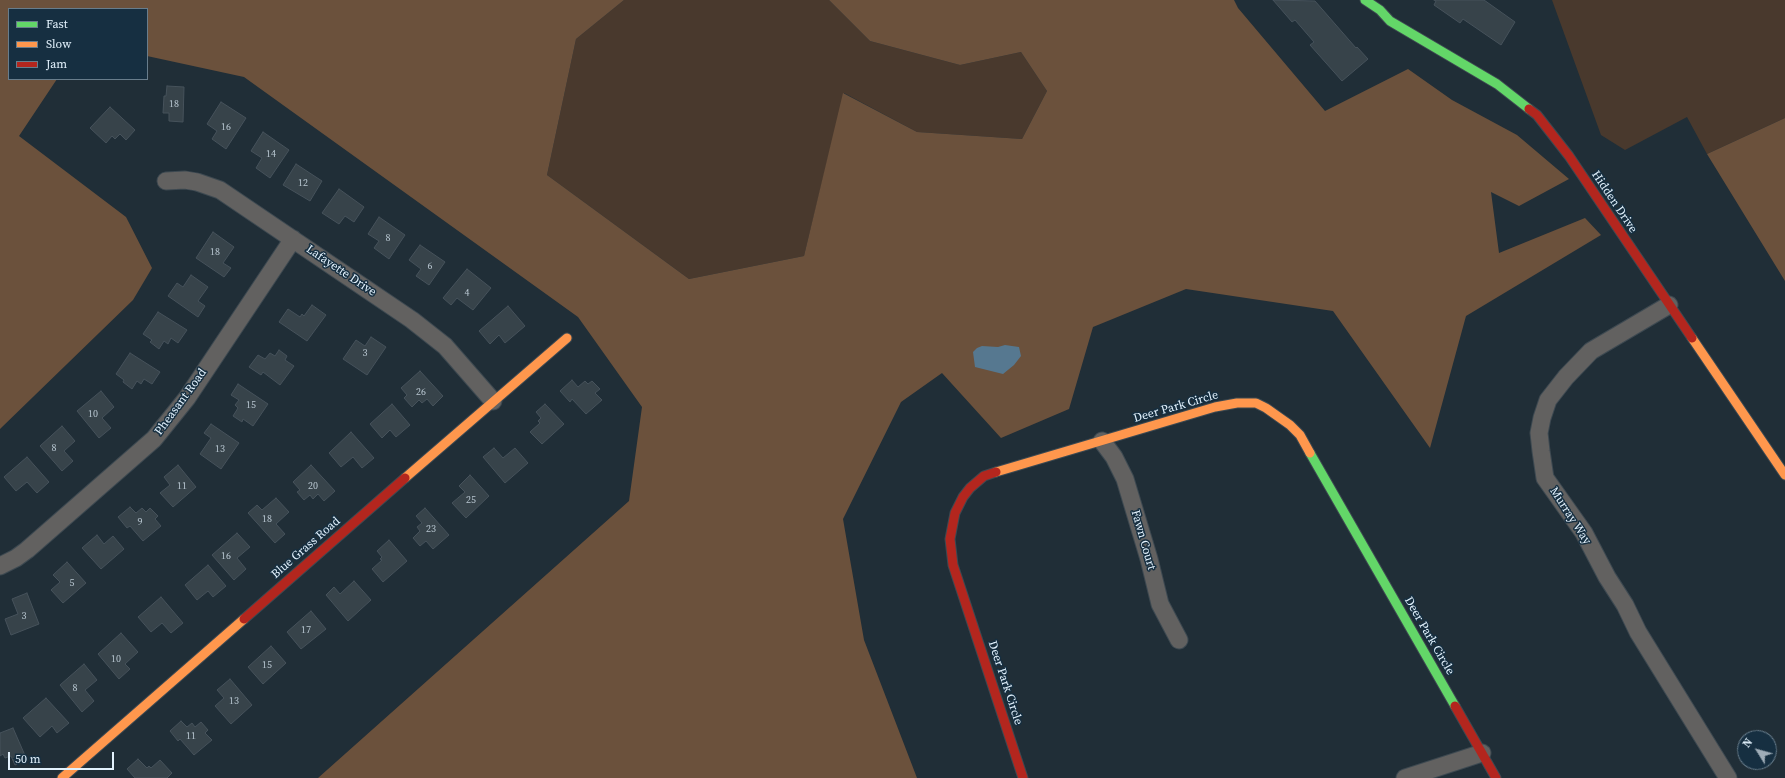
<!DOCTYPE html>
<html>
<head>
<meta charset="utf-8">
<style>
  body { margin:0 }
  #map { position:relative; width:1785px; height:778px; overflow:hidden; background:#202e37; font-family:"Source Serif 4",serif }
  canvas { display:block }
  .legend { position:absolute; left:8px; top:8px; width:140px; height:72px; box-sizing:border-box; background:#162f41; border:1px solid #687d8c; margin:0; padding:5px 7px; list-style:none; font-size:12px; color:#e3f2fd }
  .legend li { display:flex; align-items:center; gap:8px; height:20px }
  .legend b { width:20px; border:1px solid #687d8c }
  .north { position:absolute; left:1737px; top:730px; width:40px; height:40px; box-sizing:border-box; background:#162f41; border:1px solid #687d8c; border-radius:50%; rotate:307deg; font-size:11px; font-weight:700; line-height:16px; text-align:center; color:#e3f2fd }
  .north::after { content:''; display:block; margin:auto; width:14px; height:18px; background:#9fadb8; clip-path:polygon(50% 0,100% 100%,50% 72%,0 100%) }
  .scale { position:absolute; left:8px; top:752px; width:106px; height:18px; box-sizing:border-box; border:2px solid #e3f2fd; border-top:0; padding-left:5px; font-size:12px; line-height:14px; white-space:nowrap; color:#e3f2fd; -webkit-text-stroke:3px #162f41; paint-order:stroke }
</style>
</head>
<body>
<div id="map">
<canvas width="1785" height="778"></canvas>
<ul class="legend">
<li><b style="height:5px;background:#63d668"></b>Fast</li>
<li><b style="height:5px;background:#ff974d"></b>Slow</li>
<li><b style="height:5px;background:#b3261e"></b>Jam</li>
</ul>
<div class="north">N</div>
<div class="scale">50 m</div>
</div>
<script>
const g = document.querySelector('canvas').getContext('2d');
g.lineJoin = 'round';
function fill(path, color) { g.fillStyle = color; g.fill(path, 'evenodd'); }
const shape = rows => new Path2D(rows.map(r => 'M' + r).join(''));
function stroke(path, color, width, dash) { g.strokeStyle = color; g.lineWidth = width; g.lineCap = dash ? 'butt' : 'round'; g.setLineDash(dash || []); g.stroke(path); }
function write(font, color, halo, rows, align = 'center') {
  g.font = font + ' "Source Serif 4",serif'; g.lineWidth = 3; g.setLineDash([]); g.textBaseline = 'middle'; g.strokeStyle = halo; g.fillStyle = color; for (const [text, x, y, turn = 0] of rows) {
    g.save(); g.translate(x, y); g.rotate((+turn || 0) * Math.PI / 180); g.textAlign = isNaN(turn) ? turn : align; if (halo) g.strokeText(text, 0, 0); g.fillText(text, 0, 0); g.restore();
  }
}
const green = shape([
  [624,0,829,0,870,41,960,65,1021,52,1047,91,1022,139,917,132,844,93,804,256,689,279,547,175,576,39],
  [1552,0,1785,0,1785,118,1707,154,1687,117,1625,150,1601,135]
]);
const forest = shape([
  [0,0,624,0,576,39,547,175,689,279,804,256,843,93,917,132,1022,139,1047,91,1021,52,960,65,870,41,829,0,1234,0,1238,8,1325,111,1408,69,1452,100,1517,135,1569,179,1519,206,1491,192,1499,253,1585,218,1601,235,1466,316,1430,448,1333,311,1186,289,1093,327,1069,409,1001,438,942,373,901,402,843,519,864,640,917,778,318,778,629,501,642,407,578,317,244,77,147,56,147,9,9,9,9,79,57,79,19,136,126,217,152,268,133,300,0,429],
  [1785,118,1785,281,1707,154]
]);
const water = shape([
  [1005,345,1019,347,1021,356,1014,365,1003,374,975,367,973,352,977,348,982,346,998,347]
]);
const building = shape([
  [1273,0,1315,1,1356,48,1357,47,1368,59,1342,81,1310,45,1314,42,1295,20,1292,22,1273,0],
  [1434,0,1484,0,1515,22,1501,45,1463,19,1460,23,1434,5,1436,1,1434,0],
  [167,86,184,87,183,122,169,121,169,113,163,113,164,96,166,96,167,86],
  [221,102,246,118,226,149,212,139,217,131,207,124,221,102],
  [110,107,135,130,126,140,120,134,115,139,112,136,106,143,90,128,110,107],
  [263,132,289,150,270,178,256,168,262,158,251,151,263,132],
  [296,164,322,181,310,201,283,185,296,164],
  [339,189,364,207,354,222,345,216,339,224,322,213,339,189],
  [379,217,405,235,389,259,374,248,379,241,368,234,379,217],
  [213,232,234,247,223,263,231,268,224,277,196,258,213,232],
  [420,245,445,262,429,285,416,276,421,269,409,260,420,245],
  [467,269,491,288,473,310,457,298,451,305,443,298,467,269],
  [191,275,208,287,198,301,205,306,198,317,168,296,177,283,183,287,191,275],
  [312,305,326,315,307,341,279,322,288,309,300,317,302,314,304,316,312,305],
  [508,306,525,326,505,343,499,335,490,344,479,331,508,306],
  [158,312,187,330,178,343,171,338,168,344,164,341,159,349,150,342,152,340,143,334,158,312],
  [371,337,386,347,367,375,343,359,356,340,365,346,371,337],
  [279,350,287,356,285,360,294,366,280,385,263,372,261,375,249,367,258,355,265,359,270,353,275,356,279,350],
  [130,353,160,372,152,384,144,379,141,384,137,381,132,389,123,382,124,380,116,374,130,353],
  [420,371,443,396,433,406,427,399,422,403,419,400,412,407,404,398,407,395,401,388,420,371],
  [572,380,578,387,585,381,588,384,592,381,600,389,595,393,602,400,586,414,572,399,570,402,560,391,572,380],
  [238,384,268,404,253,426,243,419,242,422,233,416,238,408,235,405,239,400,231,395,238,384],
  [101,391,114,407,102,418,111,428,99,438,77,411,101,391],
  [392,404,410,425,396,437,390,430,382,438,370,424,392,404],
  [545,404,564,424,542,444,530,432,540,423,538,421,541,418,536,412,545,404],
  [211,424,239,443,221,469,200,454,211,438,204,433,211,424],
  [62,426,75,441,64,451,73,461,62,471,40,446,62,426],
  [351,432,374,458,362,468,353,457,341,467,329,453,351,432],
  [494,448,503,458,515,448,528,463,505,483,483,457,494,448],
  [27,457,49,482,37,493,27,482,16,491,4,477,27,457],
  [178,465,196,487,173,507,160,493,170,485,164,477,178,465],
  [311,465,335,491,324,501,318,494,313,499,310,495,304,500,297,492,300,490,293,482,311,465],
  [470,475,489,496,466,518,452,503,465,492,459,486,470,475],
  [276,498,289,512,276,524,285,534,275,543,248,513,257,505,262,510,276,498],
  [130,507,136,513,142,508,146,512,150,508,158,516,155,519,161,526,143,541,130,526,127,528,118,517,130,507],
  [425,508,449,535,433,549,426,541,420,546,413,538,420,531,417,527,422,523,416,516,425,508],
  [237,533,250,547,237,558,246,569,234,580,212,555,237,533],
  [97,535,104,544,113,536,124,549,101,569,82,548,97,535],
  [389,540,407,561,383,582,372,569,382,560,380,559,382,557,377,551,389,540],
  [67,562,86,583,63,603,51,590,60,582,53,575,67,562],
  [208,565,226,586,213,597,208,591,197,600,185,585,208,565],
  [354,581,371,600,348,621,326,595,334,587,340,594,354,581],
  [27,593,39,624,11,635,5,619,18,614,12,599,27,593],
  [161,597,183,623,171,633,162,623,151,632,138,617,161,597],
  [311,611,326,629,301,649,287,632,311,611],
  [121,633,138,652,125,664,130,669,119,679,98,654,121,633],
  [271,646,286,663,263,684,248,667,271,646],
  [84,664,97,680,85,690,94,701,82,712,60,685,84,664],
  [230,679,252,705,231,724,215,706,224,698,217,690,230,679],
  [46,698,69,723,57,733,52,726,40,737,23,718,46,698],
  [181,721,187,727,192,723,195,727,201,722,208,730,205,733,212,740,194,755,180,739,178,741,170,731,181,721],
  [13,728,27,760,15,765,11,756,5,758,3,754,0,756,0,733,13,728],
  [138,759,147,768,149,766,151,768,160,760,172,773,167,778,135,778,127,769,138,759]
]);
const street = shape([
  [166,181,185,180,197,182,220,190,412,320,445,346,493,401],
  [1669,305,1591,351,1566,377,1548,400,1542,418,1539,433,1541,451,1545,478,1584,533,1607,577,1625,605,1638,632,1728,778],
  [1102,441,1114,457,1125,479,1149,559,1160,604,1179,640],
  [0,566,16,558,27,550,154,439,187,398,293,239],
  [1405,778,1482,753]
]);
const fast = shape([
  [1365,0,1380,10,1390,21,1497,84,1529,109],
  [1310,453,1455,706]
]);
const slow = shape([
  [1692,338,1785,475],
  [996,472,1215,407,1237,403,1256,403,1266,408,1290,425,1300,435,1310,453],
  [405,478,567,338],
  [62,778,244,619]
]);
const jam = shape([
  [1529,109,1537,115,1569,156,1692,338],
  [996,472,984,476,970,488,963,497,955,513,950,539,953,565,1023,778],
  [244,619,405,478],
  [1455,706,1496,778]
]);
const numberNames = [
  ["18",174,104],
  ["16",226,127],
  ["14",271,154],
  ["12",303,183],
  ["8",388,238],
  ["18",215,252],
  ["6",430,266],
  ["4",467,293],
  ["3",365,353],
  ["26",421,392],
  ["15",251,405],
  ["10",93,414],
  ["8",54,448],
  ["13",220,449],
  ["11",182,486],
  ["20",313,486],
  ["25",471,500],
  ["18",267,519],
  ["9",140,522],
  ["23",431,529],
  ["16",226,556],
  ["5",72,583],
  ["3",24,616],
  ["17",306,630],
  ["10",116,659],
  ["15",267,665],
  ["8",75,688],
  ["13",234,701],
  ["11",191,736]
];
const streetNames = [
  ["Hidden Drive",1614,202,56],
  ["Lafayette Drive",341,271,34],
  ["Pheasant Road",181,402,-54],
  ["Deer Park Circle",1176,407,-16],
  ["Murray Way",1570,516,57],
  ["Fawn Court",1143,540,74],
  ["Blue Grass Road",306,548,-41],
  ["Deer Park Circle",1429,636,60],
  ["Deer Park Circle",1005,683,72]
];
fill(green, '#49392d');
fill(forest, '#6b513c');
fill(water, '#567890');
fill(building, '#37434a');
stroke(building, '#46525b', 1);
stroke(street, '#3d4951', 19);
stroke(fast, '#3d4951', 11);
stroke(slow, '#3d4951', 11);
stroke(jam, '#3d4951', 11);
stroke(street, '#626160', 17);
stroke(fast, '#63d668', 9);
stroke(slow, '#ff974d', 9);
stroke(jam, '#b3261e', 9);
write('10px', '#b8c6d0', null, numberNames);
write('12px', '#e3f2fd', '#162f41', streetNames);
</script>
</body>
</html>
